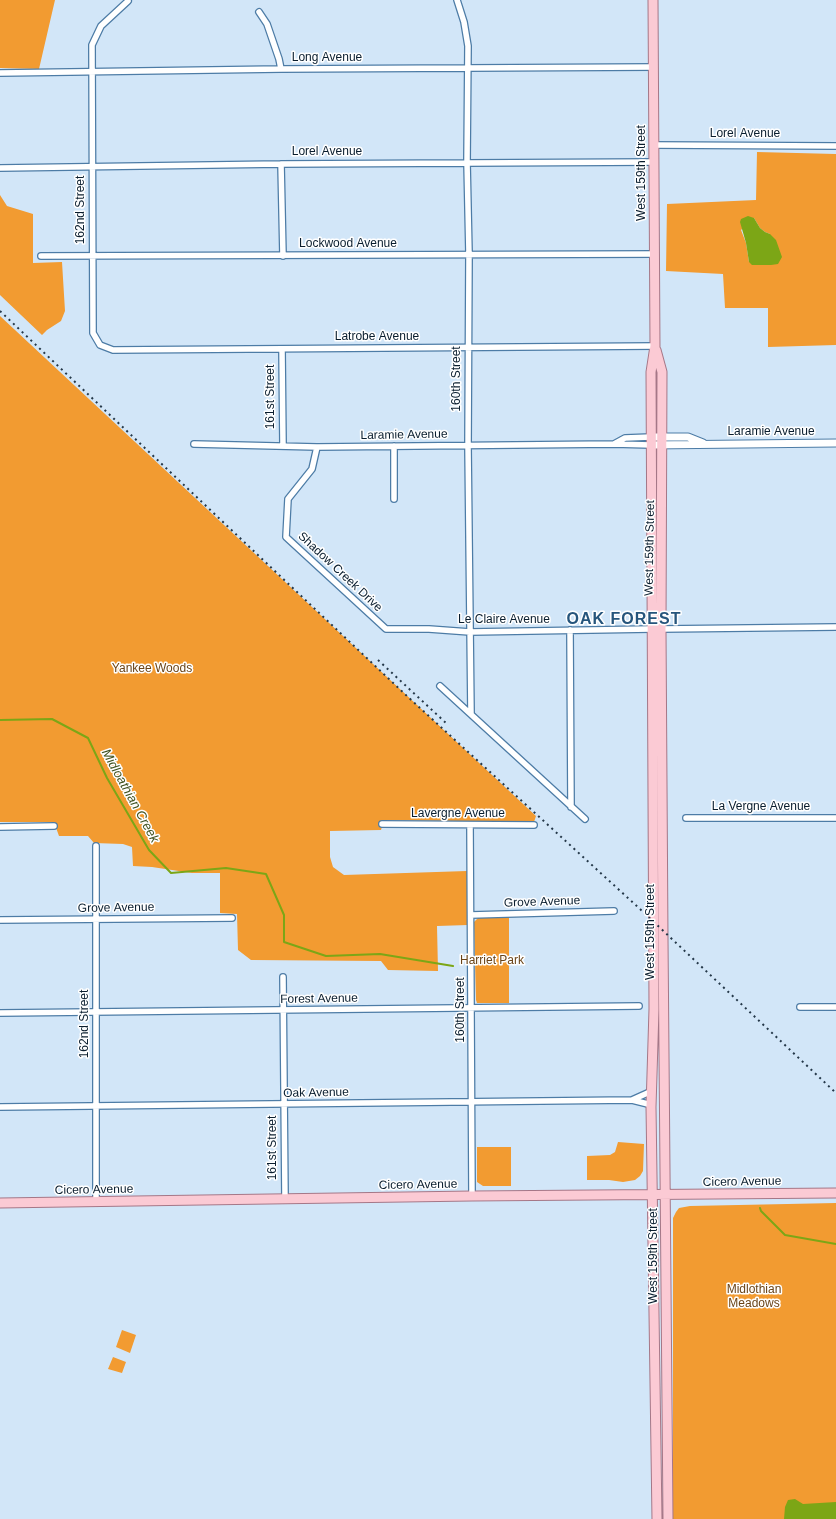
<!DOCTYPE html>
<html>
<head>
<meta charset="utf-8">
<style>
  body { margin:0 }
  canvas { display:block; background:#d2e6f8 }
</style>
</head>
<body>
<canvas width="836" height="1519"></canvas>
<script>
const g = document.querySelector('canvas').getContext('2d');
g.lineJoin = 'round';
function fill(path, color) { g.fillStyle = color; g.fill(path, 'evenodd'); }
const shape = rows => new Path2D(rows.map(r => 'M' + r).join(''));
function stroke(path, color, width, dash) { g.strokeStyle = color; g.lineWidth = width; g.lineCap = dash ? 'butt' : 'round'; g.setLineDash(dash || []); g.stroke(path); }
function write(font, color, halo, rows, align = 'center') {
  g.font = font + ' Helvetica,sans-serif'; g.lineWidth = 3; g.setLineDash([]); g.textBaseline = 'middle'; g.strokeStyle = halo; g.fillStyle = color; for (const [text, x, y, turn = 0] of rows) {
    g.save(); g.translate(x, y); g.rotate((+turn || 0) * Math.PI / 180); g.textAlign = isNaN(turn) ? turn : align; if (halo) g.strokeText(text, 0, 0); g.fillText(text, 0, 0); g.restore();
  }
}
const green = shape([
  [0,0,55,0,39,69,0,68],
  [757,152,836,154,836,345,768,347,768,308,725,308,723,274,666,271,667,204,756,200],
  [754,218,760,228,765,232,770,234,749,262,746,243,741,230],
  [0,195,7,206,33,214,33,263,62,262,65,311,61,321,47,330,42,335,0,295],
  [0,316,536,816,534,822,384,820,381,830,330,831,330,857,333,867,344,875,467,871,468,925,437,926,438,971,388,970,381,961,251,960,238,950,237,914,220,913,220,873,192,873,152,867,133,866,132,847,123,844,94,843,88,836,59,836,54,822,0,822],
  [509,915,509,1003,477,1003,476,1000,474,922,478,918],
  [618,1142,644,1144,643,1171,640,1176,635,1180,623,1182,609,1180,587,1180,587,1156,610,1155,615,1152],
  [477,1147,511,1147,511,1186,483,1186,477,1182],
  [836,1203,836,1519,673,1519,673,1218,676,1212,679,1208,690,1206],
  [122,1330,136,1335,130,1353,116,1347],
  [113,1357,126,1362,122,1373,108,1369]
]);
const water = shape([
  [748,216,754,218,760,228,765,232,770,234,776,240,782,257,778,264,771,265,752,265,749,262,746,243,740,222,741,219],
  [795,1499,803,1504,836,1502,836,1519,784,1519,785,1507,788,1500]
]);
const stream = shape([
  [0,720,52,719,88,738,107,778,149,850,171,873,226,868,266,874,284,915,284,942,326,956,380,954,453,966],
  [760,1208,761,1211,785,1235,836,1244]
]);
const minor = shape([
  [457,0,464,22,468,46,467,162,469,254,468,446,471,714],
  [128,1,101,26,92,45,93,333,100,345,113,350,655,346],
  [259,12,267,24,279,59,281,69],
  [0,73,281,69,654,67],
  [654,145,836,146],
  [281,164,283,256],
  [0,168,281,164,654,162],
  [41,256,655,254],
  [282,349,283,446],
  [194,444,317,447,614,444,651,445],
  [614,444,625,438,651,437],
  [394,446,394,499],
  [317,447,312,469,288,499,286,537,386,629,429,629,470,632,652,629],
  [661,629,836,627],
  [570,630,571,807],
  [440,686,585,819],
  [686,818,836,818],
  [382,824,534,825],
  [470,825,472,1196],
  [0,827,54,826],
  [96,846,96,1202],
  [471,915,614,911],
  [0,920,232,918],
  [283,977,285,1199],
  [800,1007,836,1007],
  [0,1013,639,1006],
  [632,1100,652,1091],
  [0,1107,632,1100,648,1104,651,1107]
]);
const tertiary = shape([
  [651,437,688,437,703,443],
  [651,445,836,443]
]);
const primary = shape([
  [653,0,655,346,651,372,654,1009,651,1107,657,1519],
  [656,350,662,372,661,629,663,938,668,1519],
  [0,1203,472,1196,836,1193]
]);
const rail = shape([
  [0,311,408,697,640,909,836,1093],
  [378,660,446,723]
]);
const streetNames = [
  ["Long Avenue",327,58],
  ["Lorel Avenue",745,134],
  ["Lorel Avenue",327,152],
  ["West 159th Street",642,173,-90],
  ["162nd Street",81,210,-90],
  ["Lockwood Avenue",348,244],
  ["Latrobe Avenue",377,337],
  ["160th Street",457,379,-90],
  ["161st Street",271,397,-90],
  ["Laramie Avenue",771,432],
  ["Laramie Avenue",404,435,-1],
  ["West 159th Street",650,548,-89],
  ["Shadow Creek Drive",340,572,43],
  ["Le Claire Avenue",504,620],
  ["La Vergne Avenue",761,807],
  ["Lavergne Avenue",458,814],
  ["Grove Avenue",542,902,-2],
  ["Grove Avenue",116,908,-1],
  ["West 159th Street",651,932,-90],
  ["Forest Avenue",319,999,-1],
  ["160th Street",461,1010,-90],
  ["162nd Street",85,1024,-90],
  ["Oak Avenue",316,1093,-1],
  ["161st Street",273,1148,-90],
  ["Cicero Avenue",742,1182,-1],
  ["Cicero Avenue",418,1185,-1],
  ["Cicero Avenue",94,1190,-1],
  ["West 159th Street",654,1256,-90]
];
const parkNames = [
  ["Yankee Woods",152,669],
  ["Harriet Park",492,961],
  ["Midlothian",754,1290],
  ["Meadows",754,1304]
];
const waterNames = [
  ["Midloathian Creek",130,796,61]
];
const districtNames = [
  ["OAK FOREST",624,620]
];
fill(green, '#f29b31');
fill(water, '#7ca616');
stroke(stream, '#7ca616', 2);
stroke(minor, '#4d7ca6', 8);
stroke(tertiary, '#4d7ca6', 9);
stroke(primary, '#a57787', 11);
stroke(minor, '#fff', 5.5);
stroke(tertiary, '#fff', 7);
stroke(primary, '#fbcad4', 9);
stroke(rail, '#243849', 2, [2, 4]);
write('12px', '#091d2e', '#fff', streetNames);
write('12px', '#6a4418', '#fff', parkNames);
write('italic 13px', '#415321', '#fff', waterNames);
g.letterSpacing = '1px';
write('bold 16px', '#26557c', '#fff', districtNames);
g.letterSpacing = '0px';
</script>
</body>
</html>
